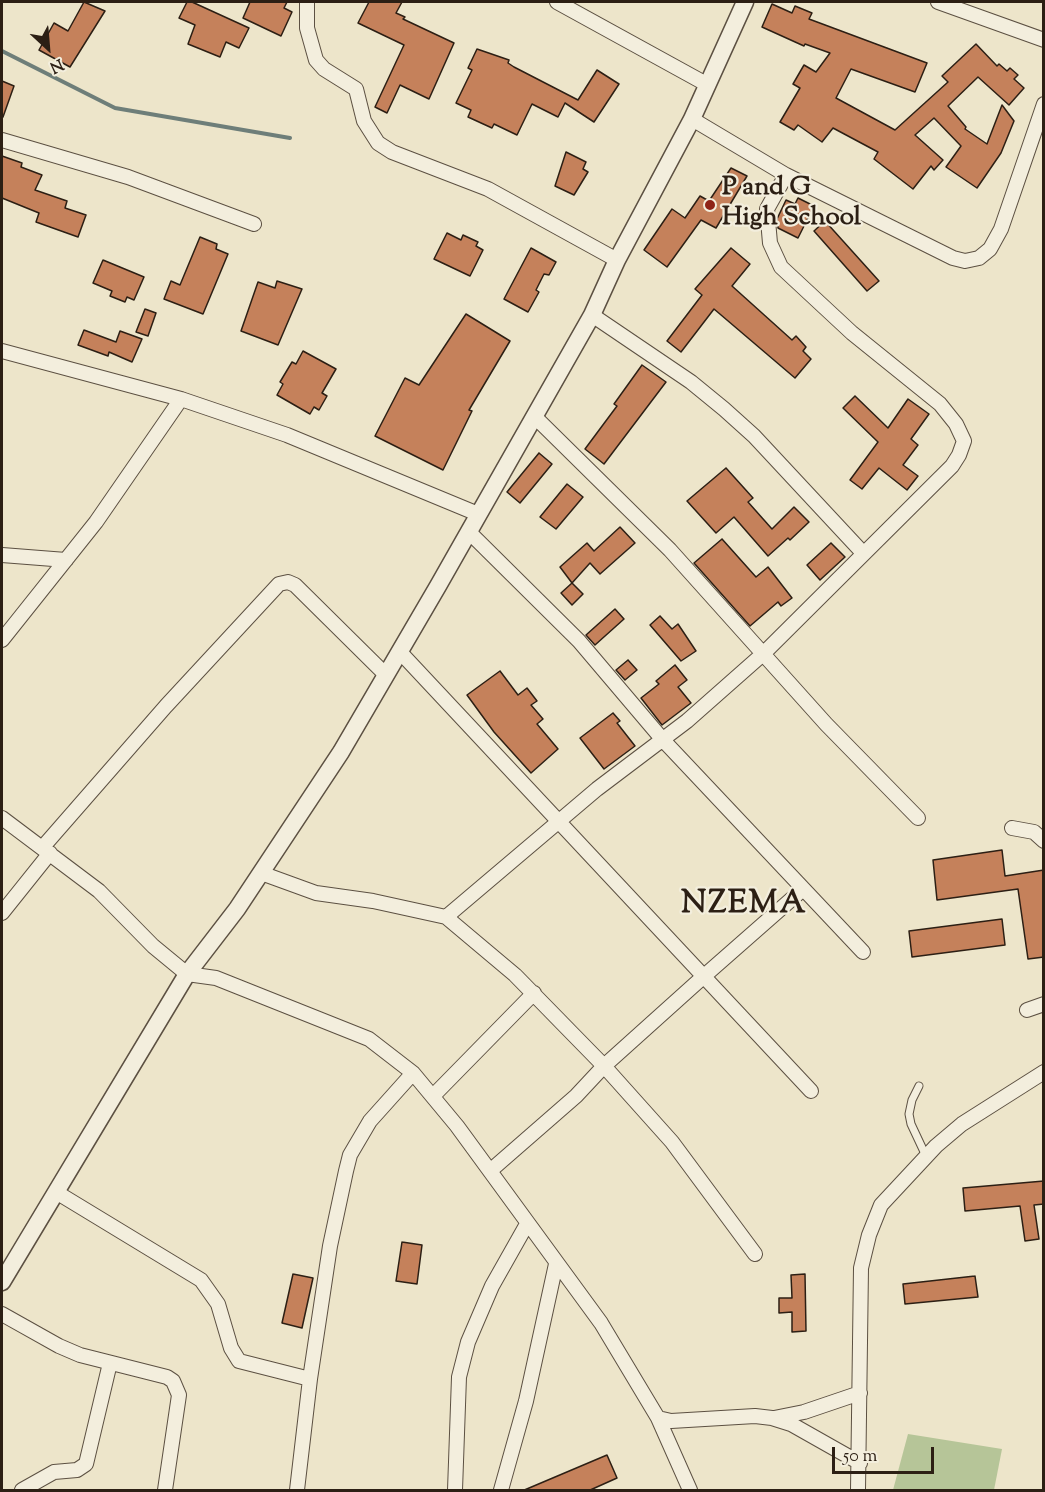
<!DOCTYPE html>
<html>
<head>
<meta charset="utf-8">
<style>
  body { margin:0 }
  #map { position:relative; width:1045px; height:1492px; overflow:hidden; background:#ede5ca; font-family:"Sorts Mill Goudy",serif }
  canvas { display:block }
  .frame { position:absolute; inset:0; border:3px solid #2c1f14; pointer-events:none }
  .north { position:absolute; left:18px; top:18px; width:60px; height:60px; -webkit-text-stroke:4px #f3eedd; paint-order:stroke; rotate:154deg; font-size:16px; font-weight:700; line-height:24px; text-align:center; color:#2c1f14 }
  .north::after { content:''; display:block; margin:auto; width:21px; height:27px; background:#2c1f14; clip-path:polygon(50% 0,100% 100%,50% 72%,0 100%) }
  .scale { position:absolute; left:832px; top:1447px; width:102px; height:27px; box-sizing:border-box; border:3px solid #2c1f14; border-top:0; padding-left:8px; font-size:18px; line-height:21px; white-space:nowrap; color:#2c1f14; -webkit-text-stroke:4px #f3eedd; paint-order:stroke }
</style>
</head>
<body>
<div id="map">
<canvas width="1045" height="1492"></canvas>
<div class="frame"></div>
<div class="north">N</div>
<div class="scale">50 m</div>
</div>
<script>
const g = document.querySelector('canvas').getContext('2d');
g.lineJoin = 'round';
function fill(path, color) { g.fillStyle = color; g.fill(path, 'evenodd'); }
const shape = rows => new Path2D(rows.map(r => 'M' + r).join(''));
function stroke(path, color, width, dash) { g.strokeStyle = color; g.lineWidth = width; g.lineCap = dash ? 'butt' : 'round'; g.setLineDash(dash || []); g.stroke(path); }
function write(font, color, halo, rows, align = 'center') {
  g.font = font + ' "Sorts Mill Goudy",serif'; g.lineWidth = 4.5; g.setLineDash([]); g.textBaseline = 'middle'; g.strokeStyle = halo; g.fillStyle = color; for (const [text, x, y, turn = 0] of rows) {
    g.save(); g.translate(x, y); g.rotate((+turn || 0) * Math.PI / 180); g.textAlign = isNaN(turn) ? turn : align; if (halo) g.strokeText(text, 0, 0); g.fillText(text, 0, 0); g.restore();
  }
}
const green = shape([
  [908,1434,1002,1449,994,1490,893,1490]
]);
const stream = shape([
  [2,51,115,108,290,138]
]);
const building = shape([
  [84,2,105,11,70,67,39,50,54,23,68,31,84,2],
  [187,2,192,2,249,28,239,48,226,42,220,57,188,44,195,25,179,18,187,2],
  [250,2,287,2,284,8,292,12,281,36,243,18,250,2],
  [369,2,402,2,396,13,405,17,403,19,454,43,429,99,400,85,387,113,375,107,404,45,358,23,369,2],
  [772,4,792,13,795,6,812,13,809,19,927,63,915,92,851,69,836,98,895,130,948,82,942,76,976,44,997,66,999,64,1007,71,1010,68,1018,75,1014,79,1024,88,1009,105,978,77,948,106,966,127,965,129,987,144,1002,105,1014,121,1001,153,977,188,946,167,961,146,934,118,915,135,943,160,934,170,931,166,913,189,874,159,878,152,833,128,822,142,798,125,794,130,780,122,800,88,793,84,804,65,816,72,830,53,805,44,804,46,762,27,772,4],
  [477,49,509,60,508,63,514,67,578,100,597,70,619,84,594,122,565,103,558,117,532,104,517,135,494,124,492,128,468,117,471,110,456,103,472,70,468,68,477,49],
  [2,81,14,86,3,117,2,117,2,81],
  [566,152,586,162,583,169,588,172,574,195,555,186,566,152],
  [2,156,22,163,21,167,42,175,35,190,67,201,65,208,86,215,78,237,36,222,39,213,2,198,2,156],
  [731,168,747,176,716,228,701,220,667,267,644,250,672,209,685,218,700,196,709,201,731,168],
  [798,198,814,206,798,238,778,228,777,219,786,200,795,204,798,198],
  [825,221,879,281,867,291,814,231,825,221],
  [447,233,461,240,463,235,478,242,476,246,483,250,470,276,434,259,447,233],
  [200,237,217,244,216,249,228,254,203,314,164,299,171,281,180,285,200,237],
  [531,248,556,262,549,275,544,274,536,290,539,292,528,312,504,299,531,248],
  [731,248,750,264,732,286,792,340,796,336,806,347,803,351,811,359,795,378,714,309,681,352,667,341,702,295,695,289,731,248],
  [103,260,144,277,134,300,127,297,125,302,110,296,112,291,93,283,103,260],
  [277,281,302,289,278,345,241,331,258,282,275,288,277,281],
  [145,309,156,313,148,336,136,332,145,309],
  [466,314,510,341,469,410,472,411,443,470,375,436,405,378,419,385,466,314],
  [84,330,116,342,120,331,142,339,132,362,109,352,108,356,78,345,84,330],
  [303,351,336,369,322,393,327,396,319,410,314,407,310,414,277,395,283,384,280,382,292,362,296,364,303,351],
  [642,365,666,382,604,464,585,449,617,406,614,404,642,365],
  [855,396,888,428,908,399,929,414,911,439,918,445,903,465,918,476,907,490,879,468,862,489,850,480,878,442,843,408,855,396],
  [539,453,552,464,520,503,507,492,539,453],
  [726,468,753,498,748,502,772,529,794,507,809,522,790,540,788,538,768,556,734,517,716,533,687,501,726,468],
  [567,484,583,497,556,529,540,517,567,484],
  [620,527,635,543,600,574,590,563,572,583,560,567,587,543,594,551,620,527],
  [722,539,756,577,768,567,792,598,781,606,778,602,750,626,694,563,722,539],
  [831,543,845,557,820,580,807,565,831,543],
  [572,583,583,594,572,605,561,593,572,583],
  [615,609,624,619,595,645,586,635,615,609],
  [660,616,672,629,678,624,696,651,681,661,650,625,660,616],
  [628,660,637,670,625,680,616,670,628,660],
  [675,665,687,680,678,687,691,703,662,725,641,698,659,684,656,681,675,665],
  [500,671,518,695,527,688,537,701,531,705,543,719,537,724,558,749,531,773,494,732,467,695,500,671],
  [613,713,620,721,617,723,635,746,604,769,580,738,613,713],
  [1002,850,1005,876,1044,870,1044,957,1028,959,1018,889,937,900,933,860,1002,850],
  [1002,919,1005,945,912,957,909,931,1002,919],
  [1044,1181,1044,1204,1034,1205,1039,1239,1025,1241,1020,1206,965,1211,963,1188,1044,1181],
  [402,1242,422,1245,417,1284,396,1281,402,1242],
  [293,1274,313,1278,302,1328,282,1323,293,1274],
  [805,1274,806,1331,792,1332,792,1312,779,1313,779,1298,792,1298,791,1275,805,1274],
  [975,1276,978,1297,905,1304,903,1284,975,1276],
  [607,1455,617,1478,588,1491,522,1491,607,1455]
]);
const service = shape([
  [919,1086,912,1100,909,1114,911,1124,926,1156]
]);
const minor = shape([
  [307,2,307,28,316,60,324,69,356,89,364,121,378,143,392,152,488,189,617,260],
  [557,2,708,85],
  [938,2,1044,40],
  [692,119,786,175,953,258,965,261,979,258,990,249,1001,229,1044,104],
  [2,140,128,177,254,224],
  [592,315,691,382,724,409,754,436,863,553],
  [2,351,181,399,287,435,478,514],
  [534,416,670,550,826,724,918,818],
  [469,532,579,641,663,740,863,952],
  [2,555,66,560],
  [2,640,96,522,181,399],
  [400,652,811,1091],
  [2,818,99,891,153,946,187,974,216,978,369,1039,413,1073,457,1126,601,1323,658,1418,671,1421,755,1416,772,1418,791,1424,860,1463],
  [1012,828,1034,832,1044,841],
  [42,848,166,706,279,584,288,582,295,585,386,675],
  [261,873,316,893,373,901,446,917,515,975,604,1066,672,1142,755,1254],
  [2,913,50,853],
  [446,917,597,789,687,721,764,653,952,466,959,455,964,441,956,424,940,404,852,333,781,267,770,243,767,209,786,175],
  [1027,1010,1044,1004],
  [433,1096,534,993],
  [490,1171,576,1096,604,1066,703,977,802,890],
  [56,1192,201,1280,218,1304,231,1348,239,1361,310,1379],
  [2,1314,59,1346,80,1355,167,1377,173,1381,179,1395,165,1490],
  [658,1418,690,1490],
  [774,1418,804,1412,860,1393],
  [22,1490,54,1472,77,1470,86,1464,110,1363],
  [297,1490,310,1379,330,1246,346,1171,350,1155,370,1121,413,1073],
  [455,1490,459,1377,468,1342,492,1286,527,1224],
  [501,1490,526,1401,556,1264],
  [858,1490,861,1268,869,1235,881,1205,936,1146,962,1124,1044,1072]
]);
const tertiary = shape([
  [2,1282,187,974,237,909,341,752,438,586,592,315,617,260,692,119,745,2]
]);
const markers = [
  [710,205,6,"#8f2418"]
];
const poiNames = [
  ["P and G",722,190],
  ["High School",722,220]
];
const districtNames = [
  ["NZEMA",744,907]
];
fill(green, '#b6c598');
stroke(stream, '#6e7e79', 4);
fill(building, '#c5815b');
stroke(building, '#2c1f14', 1.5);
stroke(service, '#5c5042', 9);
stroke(minor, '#5c5042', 16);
stroke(tertiary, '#5c5042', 19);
stroke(service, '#f3eedd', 7);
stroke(minor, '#f3eedd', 14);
stroke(tertiary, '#f3eedd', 16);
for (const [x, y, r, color] of markers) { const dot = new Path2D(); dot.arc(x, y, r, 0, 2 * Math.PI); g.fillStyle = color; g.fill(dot); stroke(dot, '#f3eedd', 2); }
write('bold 26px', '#2c1f14', '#f3eedd', poiNames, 'left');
g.letterSpacing = '1.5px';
write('bold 32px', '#2c1f14', '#f3eedd', districtNames);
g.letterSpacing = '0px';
</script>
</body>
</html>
